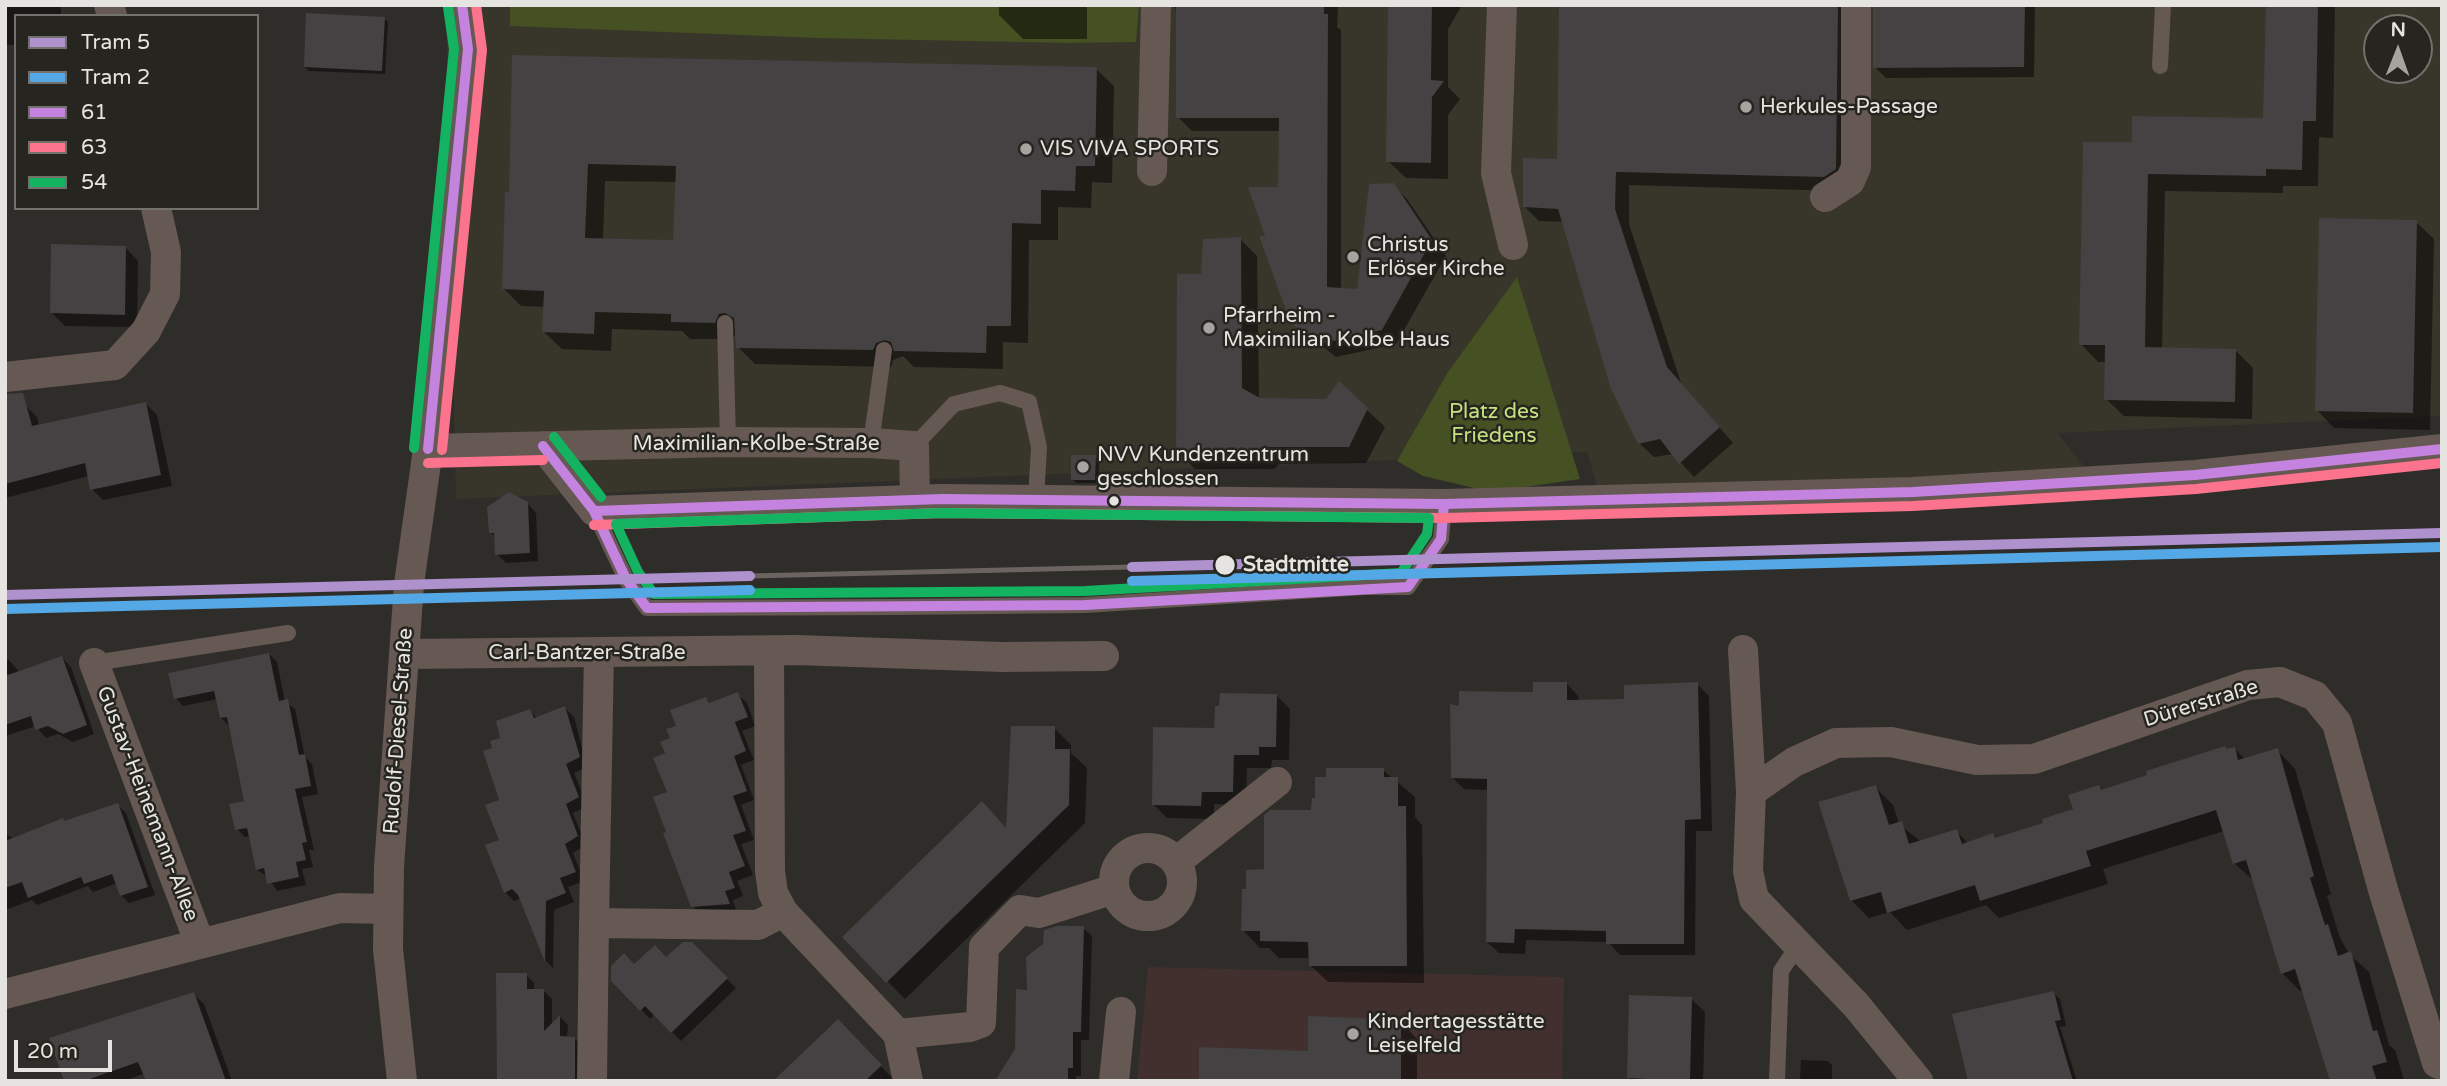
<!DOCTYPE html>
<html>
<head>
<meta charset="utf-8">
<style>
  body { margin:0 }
  #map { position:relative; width:2447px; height:1086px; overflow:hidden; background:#2f2d2a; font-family:"Varela Round",sans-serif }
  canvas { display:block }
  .frame { position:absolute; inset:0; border:7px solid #e5e4e0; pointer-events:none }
  .legend { position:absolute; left:14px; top:14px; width:245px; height:196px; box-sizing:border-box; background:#26251f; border:2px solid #72716c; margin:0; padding:9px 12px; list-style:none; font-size:21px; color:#e5e4e0 }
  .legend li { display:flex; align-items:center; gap:14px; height:35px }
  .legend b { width:35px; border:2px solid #72716c }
  .north { position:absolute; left:2363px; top:14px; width:70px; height:70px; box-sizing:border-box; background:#26251f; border:2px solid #72716c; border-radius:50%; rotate:1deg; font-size:19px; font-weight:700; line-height:28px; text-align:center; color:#e5e4e0 }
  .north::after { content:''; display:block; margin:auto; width:24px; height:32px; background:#a5a4a0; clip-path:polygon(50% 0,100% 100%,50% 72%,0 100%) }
  .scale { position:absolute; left:14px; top:1040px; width:98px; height:32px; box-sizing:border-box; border:4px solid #e5e4e0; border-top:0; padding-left:9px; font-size:21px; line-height:24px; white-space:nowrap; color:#e5e4e0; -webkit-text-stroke:5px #26251f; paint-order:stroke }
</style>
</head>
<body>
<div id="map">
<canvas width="2447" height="1086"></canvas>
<div class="frame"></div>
<ul class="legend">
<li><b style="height:9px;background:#af91ce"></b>Tram 5</li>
<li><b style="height:9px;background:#53a8e5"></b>Tram 2</li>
<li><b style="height:9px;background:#c483df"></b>61</li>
<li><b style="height:9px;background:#fc738d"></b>63</li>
<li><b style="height:9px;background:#13b361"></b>54</li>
</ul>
<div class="north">N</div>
<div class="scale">20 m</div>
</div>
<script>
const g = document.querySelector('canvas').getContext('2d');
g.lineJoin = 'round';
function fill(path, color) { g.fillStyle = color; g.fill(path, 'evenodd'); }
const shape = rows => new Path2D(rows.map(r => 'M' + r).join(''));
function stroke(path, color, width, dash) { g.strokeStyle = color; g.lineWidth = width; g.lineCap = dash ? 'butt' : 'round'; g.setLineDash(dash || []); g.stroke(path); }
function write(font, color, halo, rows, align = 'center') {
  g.font = font + ' "Varela Round",sans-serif'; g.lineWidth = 5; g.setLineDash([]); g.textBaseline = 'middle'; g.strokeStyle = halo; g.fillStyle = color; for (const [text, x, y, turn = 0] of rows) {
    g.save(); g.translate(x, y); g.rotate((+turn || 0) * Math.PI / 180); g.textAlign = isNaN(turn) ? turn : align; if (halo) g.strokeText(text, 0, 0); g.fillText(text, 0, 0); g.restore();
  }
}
const built = shape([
  [446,5,2442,5,2442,416,2057,433,2093,477,1600,495,1587,452,456,499],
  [2377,28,2419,28,2419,70,2377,70]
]);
const education = shape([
  [1148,967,1564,977,1562,1081,1137,1081]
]);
const green = shape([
  [510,5,1139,5,1136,42,1068,43,819,38,510,26],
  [1517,277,1580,479,1491,492,1423,476,1397,461,1448,372]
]);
const shadow = shape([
  [5,5,61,5,61,16,16,16,16,45,5,45],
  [999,5,1087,5,1087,39,1023,39,999,15],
  [1174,5,1338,5,1337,27,1341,30,1341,290,1358,291,1393,185,1407,199,1446,256,1396,344,1336,357,1293,323,1267,238,1280,189,1281,131,1192,131,1178,117,1178,15],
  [1390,5,1462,5,1448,29,1448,87,1460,99,1448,115,1448,179,1406,178,1388,161],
  [1561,5,1861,5,1850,184,1839,191,1629,185,1629,224,1681,383,1733,443,1694,477,1673,454,1654,457,1639,443,1564,222,1539,221,1525,207,1559,161],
  [1976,5,2065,5,2035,5,2034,77,1886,78,1875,67],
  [2267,5,2335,7,2333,138,2319,137,2318,186,2283,186,2283,193,2165,191,2162,349,2235,350,2253,368,2252,419,2124,416,2106,399,2107,362,2098,362,2081,344,2134,144,2265,120],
  [384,18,388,22,385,74,309,71,305,67],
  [513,57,1096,69,1114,86,1112,183,1092,182,1091,208,1058,207,1058,240,1029,240,1028,343,1003,342,1003,369,914,367,903,356,893,360,891,367,755,364,738,347,737,332,732,339,690,339,682,331,612,329,611,351,562,349,544,332,545,307,521,306,503,288,511,194],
  [605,181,677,182,674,242,603,240],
  [2416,222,2434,239,2430,430,2334,428,2317,410],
  [1240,239,1257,256,1259,400,1367,410,1385,427,1366,463,1279,464,1274,469,1195,469,1177,451],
  [125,247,138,261,137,327,65,326,52,313],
  [145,403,157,415,172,486,103,500,92,489,89,476,5,498,5,410,25,405,37,417,39,426],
  [1095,457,1099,461,1099,483,1076,483,1072,479],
  [527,503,536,513,538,561,506,563,497,554,496,537,490,532],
  [269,654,277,662,285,702,295,709,305,757,312,764,318,794,302,797,314,850,309,850,313,867,302,869,306,885,277,891,268,877,257,870,250,836,245,837,237,829,246,802,229,726,221,718,218,699,183,706,176,698],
  [62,658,71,667,94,734,73,742,58,734,46,738,36,726,5,736,5,661,9,660,20,673],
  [1567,684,1578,696,1579,701,1626,701,1697,684,1709,696,1712,831,1696,831,1695,955,1620,955,1608,942,1526,940,1525,954,1499,953,1487,942,1488,790,1464,789,1453,778,1460,708,1535,694],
  [738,695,747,703,755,726,742,731,754,760,741,765,754,800,741,805,754,840,741,844,753,875,737,881,743,896,733,900,737,913,702,915,693,906,669,833,667,754,678,727,706,699,711,704],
  [1277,696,1290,709,1289,760,1272,760,1271,768,1247,768,1246,805,1214,804,1214,819,1167,818,1154,805,1216,730],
  [565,708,574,717,587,767,574,773,587,806,573,813,586,845,573,853,584,881,568,887,574,902,554,910,553,968,546,961,521,898,514,901,505,892,502,801,495,749,530,711,538,719],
  [1054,728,1071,745,1071,753,1087,768,1085,823,905,999,844,937,1008,831],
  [2234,748,2246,760,2277,750,2295,769,2331,894,2327,896,2340,938,2349,954,2369,972,2389,1045,2395,1050,2404,1080,2331,1081,2304,990,2300,991,2282,973,2254,881,2234,863,2224,831,2103,869,2108,884,1999,918,1986,905,1907,930,1890,912,1869,918,1851,900,1875,787,1893,805,1899,824,1921,842,1956,831,1968,843,1993,835,1997,839,2045,824,2075,810,2099,787,2103,791],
  [1383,770,1415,797,1415,817,1422,825,1424,983,1328,982,1310,965,1310,958,1279,958,1269,948,1260,948,1243,930,1248,891,1313,812],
  [117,805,126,813,155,895,129,903,121,895,117,883,93,892,88,886,37,905,32,900,5,910,5,833,14,839],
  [1083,928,1092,936,1089,1040,1081,1040,1081,1076,1076,1076,1076,1081,996,1081,1017,1050,1029,991],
  [691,943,736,988,681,1041,655,1014,650,1019,613,980,635,966,666,959],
  [526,975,534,983,534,990,544,991,552,999,552,1025,560,1017,568,1025,567,1038,574,1038,583,1047,584,1081,498,1081],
  [2053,993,2060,999,2066,1026,2060,1027,2077,1081,1982,1081],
  [193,994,204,1004,232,1081,190,1081,148,1072,124,1081,66,1081],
  [1691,999,1705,1012,1703,1081,1632,1081,1629,1078],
  [1400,1021,1417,1039,1417,1081,1199,1081,1310,1053],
  [861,1045,895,1081,776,1081],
  [1801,1060,1828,1061,1832,1065,1832,1081,1800,1081]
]);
const building = shape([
  [1176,5,1324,5,1324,14,1328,14,1327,287,1357,289,1369,184,1394,183,1432,240,1382,330,1320,344,1291,324,1259,236,1265,236,1248,187,1278,187,1279,118,1176,118],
  [1388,5,1432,5,1431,80,1444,81,1432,97,1431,163,1386,162],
  [1559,5,1838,5,1836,169,1824,177,1616,172,1615,209,1667,367,1720,427,1679,464,1660,439,1638,444,1611,389,1558,209,1523,207,1523,158,1557,159],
  [1873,5,2025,5,2024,67,1873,68],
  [2266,5,2318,5,2316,121,2303,121,2302,170,2266,169,2266,176,2148,174,2145,347,2236,349,2235,402,2104,400,2105,345,2079,345,2083,142,2132,142,2132,116,2263,118],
  [306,13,385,17,382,71,304,67],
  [512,55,1097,67,1095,166,1076,166,1075,191,1041,190,1041,224,1012,223,1011,326,987,326,986,353,894,351,891,342,885,340,876,343,873,350,736,348,734,318,725,313,719,314,715,323,671,322,671,314,595,312,594,334,542,332,544,291,502,289,505,192,509,192],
  [588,164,676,166,673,240,585,238],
  [2319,218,2417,220,2413,413,2315,411],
  [1241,237,1242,388,1260,398,1326,399,1339,381,1368,408,1349,447,1261,447,1257,453,1176,452,1177,274,1201,274,1203,239],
  [51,244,126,246,125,315,50,313],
  [23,393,32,426,146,402,161,475,90,490,85,463,5,484,5,394],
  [1071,455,1096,455,1095,480,1071,480],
  [509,492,528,502,530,553,495,555,494,533,489,533,487,507],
  [269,653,279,701,288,699,299,755,305,754,311,786,295,789,307,842,302,843,306,860,296,862,299,877,267,884,264,868,256,870,247,828,235,830,229,804,244,801,227,717,220,718,214,691,174,699,168,673],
  [62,656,87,725,63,734,48,726,35,730,31,716,5,725,5,676],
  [1533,682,1567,682,1567,700,1624,699,1624,685,1698,682,1701,819,1685,820,1684,944,1606,944,1606,931,1515,929,1514,943,1486,942,1487,779,1451,778,1450,704,1459,706,1459,691,1533,692],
  [738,692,748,717,735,722,746,751,734,756,747,791,733,796,746,831,733,835,745,866,729,872,735,888,725,891,730,904,691,907,663,833,666,832,653,797,667,792,653,758,665,753,660,742,670,738,666,729,676,726,670,710,706,697,709,703],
  [1220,693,1277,694,1276,747,1259,747,1259,755,1234,755,1233,792,1202,792,1201,806,1152,805,1153,727,1214,728,1215,706,1219,706],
  [565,706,580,757,566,764,579,797,566,804,578,836,565,844,576,872,560,878,566,893,546,901,545,962,518,895,512,889,504,893,485,845,499,840,485,805,499,800,483,751,492,748,490,741,500,738,496,721,530,709,534,718],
  [1011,726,1055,726,1055,749,1070,749,1069,805,886,983,842,937,982,801,1006,828],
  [2225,746,2226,749,2235,747,2238,760,2278,748,2314,876,2310,878,2325,925,2328,924,2338,956,2351,951,2373,1031,2377,1030,2387,1062,2372,1066,2377,1081,2330,1081,2295,969,2281,974,2246,860,2233,864,2216,810,2086,851,2091,866,1980,901,1975,885,1887,913,1881,892,1850,901,1818,802,1876,785,1889,825,1902,821,1909,844,1957,829,1962,844,1993,833,1995,838,2043,823,2042,819,2073,809,2068,795,2099,785,2101,790,2147,775,2146,771],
  [1326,768,1384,768,1384,777,1398,777,1398,806,1406,806,1407,966,1309,966,1308,942,1260,941,1260,931,1241,931,1242,889,1246,889,1246,870,1264,869,1264,815,1270,810,1311,810,1312,798,1315,798,1315,777,1326,777],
  [118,803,148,887,120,896,112,874,84,884,81,877,28,898,22,882,5,888,5,841,63,818,64,821],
  [1057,926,1084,926,1081,1032,1073,1032,1073,1068,1068,1068,1068,1081,995,1081,1015,1049,1016,989,1027,990,1026,957,1043,944,1044,930],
  [683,942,692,942,728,978,671,1033,645,1006,640,1011,611,981,611,966,624,953,634,964,655,945,666,957],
  [496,973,527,973,527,989,544,989,544,1031,560,1015,560,1036,575,1037,575,1081,497,1081],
  [2054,991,2061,1020,2055,1021,2073,1081,1968,1081,1952,1014],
  [194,992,226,1081,146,1081,138,1062,84,1081,64,1081,49,1038],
  [1629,995,1692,997,1690,1081,1627,1078],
  [1308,1016,1401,1020,1401,1081,1199,1081,1199,1047,1308,1051],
  [838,1019,882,1065,865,1081,773,1081]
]);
const lane = shape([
  [2160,66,2163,5],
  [725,323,728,442],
  [871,443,884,350],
  [914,446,954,404,1000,393,1029,402,1039,447,1036,499],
  [594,511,626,579,647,608,894,607,1085,605,1364,587,1408,587,1441,539,1444,504],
  [94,663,288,633],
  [1777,1081,1781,971,1797,947]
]);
const street = shape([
  [109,5,112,16],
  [1502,5,1496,173,1513,245],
  [1152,171,1156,5],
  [1825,197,1850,181,1856,167,1856,5],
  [5,377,115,365,146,331,165,294,166,252,156,208],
  [543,446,594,511,942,499,1444,504,1913,492,2195,475,2442,449],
  [428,449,728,442,871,443,914,446,915,500],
  [1743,650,1751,792,1748,871,1754,899,1856,1005,1918,1081],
  [769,651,770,871,773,893,783,912,898,1034],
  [405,654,795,650,1003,657,1104,656],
  [94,663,200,944],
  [1751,792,1794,762,1836,743,1891,742,1977,760,2034,759,2248,685,2280,682,2315,696,2337,723,2384,893,2437,1063,2442,1065],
  '1114 882a34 34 0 1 1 68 0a34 34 0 1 1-68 0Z',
  [1176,862,1277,782],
  [594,923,599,653],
  [5,994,340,908,387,909],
  [402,1081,388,949,389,867,409,584,428,449,468,49,462,5],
  [592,1081,594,923,758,925,783,912],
  [908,1081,898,1034,970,1027,981,1023,984,947,1020,910,1039,913,1114,889],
  [1114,1081,1121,1012]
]);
const rail = shape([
  [750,576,1132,567]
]);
const bus1 = shape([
  [543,446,594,511,626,579,647,608,1085,605,1408,587,1441,539,1444,504],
  [428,449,468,49,462,5],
  [594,511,942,499,1444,504,1913,492,2195,475,2442,449]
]);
const bus2 = shape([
  [442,450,482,50,476,5],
  [428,463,543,460],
  [594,525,942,513,1444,518,1913,506,2196,489,2442,463]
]);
const bus3 = shape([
  [554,437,601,497],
  [414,448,454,49,448,7],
  [942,513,1429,518,1427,534,1401,573,1085,591,654,594,638,572,616,524,942,513]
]);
const tram1 = shape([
  [1132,567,2442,533],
  [5,595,750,576]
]);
const tram2 = shape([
  [1132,581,2442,547],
  [5,609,750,590]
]);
const markers = [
  [1746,107,7,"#a5a4a0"],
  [1026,149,7,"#a5a4a0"],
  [1353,257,7,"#a5a4a0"],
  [1209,328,7,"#a5a4a0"],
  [1083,467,7,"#a5a4a0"],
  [1114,501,6,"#e5e4e0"],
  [1225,565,11,"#e5e4e0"],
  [1353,1034,7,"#a5a4a0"]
];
const poiNames = [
  ["Herkules-Passage",1760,107],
  ["VIS VIVA SPORTS",1040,149],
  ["Christus",1367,245],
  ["Erlöser Kirche",1367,269],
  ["Pfarrheim -",1223,316],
  ["Maximilian Kolbe Haus",1223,340],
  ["NVV Kundenzentrum",1097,455],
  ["geschlossen",1097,479],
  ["Kindertagesstätte",1367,1022],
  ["Leiselfeld",1367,1046]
];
const parkNames = [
  ["Platz des",1494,412],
  ["Friedens",1494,436]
];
const streetNames = [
  ["Maximilian-Kolbe-Straße",756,444],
  ["Carl-Bantzer-Straße",587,653],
  ["Dürerstraße",2201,704,-17],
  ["Rudolf-Diesel-Straße",399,731,-86],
  ["Gustav-Heinemann-Allee",147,804,69]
];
const stopNames = [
  ["Stadtmitte",1243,565]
];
fill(built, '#38352a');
fill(education, '#41302e');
fill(green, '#455023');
fill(shadow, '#0007');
fill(building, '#444242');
stroke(lane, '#665852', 16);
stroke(street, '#665852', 30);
stroke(rail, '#6b6461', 5);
stroke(bus1, '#c483df', 10);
stroke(bus2, '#fc738d', 10);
stroke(bus3, '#13b361', 10);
stroke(tram1, '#af91ce', 10);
stroke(tram2, '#53a8e5', 10);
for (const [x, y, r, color] of markers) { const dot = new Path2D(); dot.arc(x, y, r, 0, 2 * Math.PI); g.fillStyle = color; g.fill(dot); stroke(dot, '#26251f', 2.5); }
write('21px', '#e5e4e0', '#26251f', poiNames, 'left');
write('21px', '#c3e17e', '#26251f', parkNames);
write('21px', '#e5e4e0', '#26251f', streetNames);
write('bold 21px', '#e5e4e0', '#26251f', stopNames, 'left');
</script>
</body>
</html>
